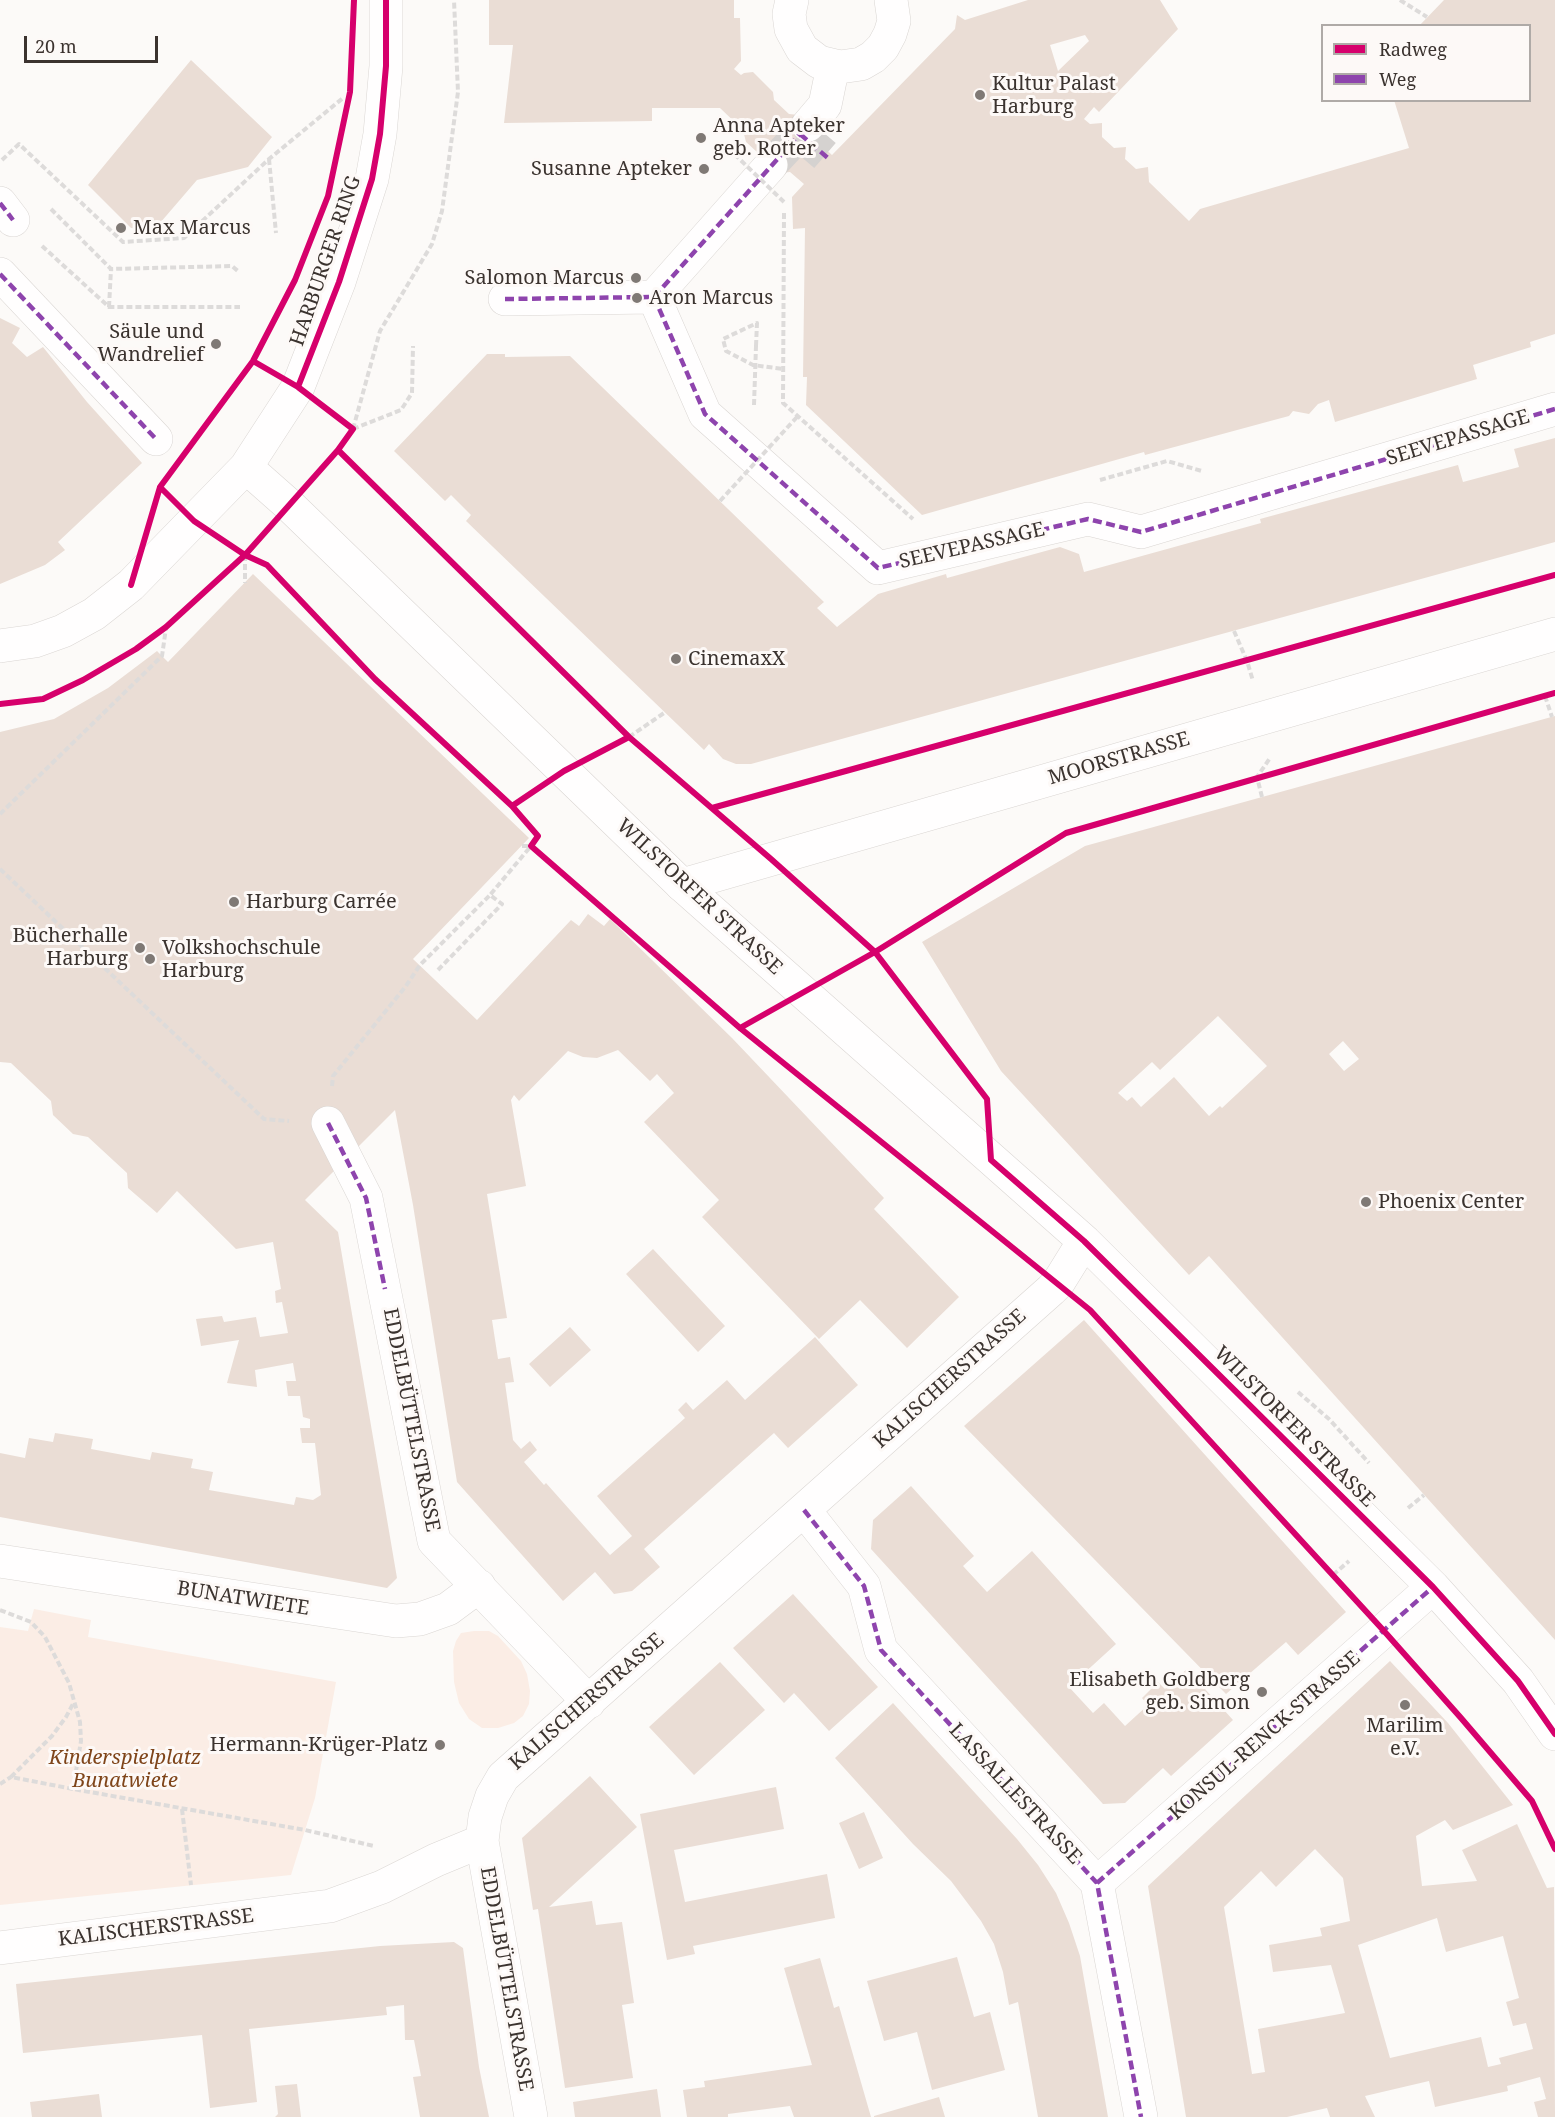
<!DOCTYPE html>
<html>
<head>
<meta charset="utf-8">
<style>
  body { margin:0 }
  #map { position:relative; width:1555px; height:2117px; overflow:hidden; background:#fcfaf8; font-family:"Noto Serif",serif }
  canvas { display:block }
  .legend { position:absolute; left:1321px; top:24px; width:210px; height:78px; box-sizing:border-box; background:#fdf9f7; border:2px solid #afaaa7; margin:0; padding:8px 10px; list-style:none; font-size:18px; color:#3b332f }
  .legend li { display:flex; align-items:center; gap:12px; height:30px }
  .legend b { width:30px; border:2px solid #afaaa7 }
  .scale { position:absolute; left:24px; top:36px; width:134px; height:27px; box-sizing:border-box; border:3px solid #3b332f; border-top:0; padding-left:8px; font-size:18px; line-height:21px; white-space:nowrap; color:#3b332f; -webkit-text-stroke:4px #fdf9f7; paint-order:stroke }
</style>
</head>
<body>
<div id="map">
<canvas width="1555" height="2117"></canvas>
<ul class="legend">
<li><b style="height:8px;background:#d6006c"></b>Radweg</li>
<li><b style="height:8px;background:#8e44ad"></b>Weg</li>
</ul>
<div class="scale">20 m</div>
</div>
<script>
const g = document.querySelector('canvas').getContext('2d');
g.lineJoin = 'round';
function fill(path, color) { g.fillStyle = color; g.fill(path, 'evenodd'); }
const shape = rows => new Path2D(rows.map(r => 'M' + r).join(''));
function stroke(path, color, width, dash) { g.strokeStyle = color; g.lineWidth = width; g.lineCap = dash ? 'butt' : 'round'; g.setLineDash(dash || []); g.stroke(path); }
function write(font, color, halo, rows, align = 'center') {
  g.font = font + ' "Noto Serif",serif'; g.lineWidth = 6; g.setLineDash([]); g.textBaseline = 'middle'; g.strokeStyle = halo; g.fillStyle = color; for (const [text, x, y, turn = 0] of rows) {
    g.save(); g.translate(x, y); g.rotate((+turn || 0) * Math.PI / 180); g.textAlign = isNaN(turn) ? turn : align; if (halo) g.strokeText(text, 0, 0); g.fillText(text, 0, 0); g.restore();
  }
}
const green = shape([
  [34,1609,91,1620,88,1637,336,1682,315,1798,291,1875,0,1905,0,1627,28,1631],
  [474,1631,489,1631,498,1636,521,1661,527,1674,530,1691,529,1704,523,1716,514,1723,498,1728,482,1728,469,1719,459,1703,454,1682,453,1651,456,1641,461,1633]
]);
const building = shape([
  [489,0,734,0,734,18,740,18,741,61,734,69,741,75,744,73,753,72,773,92,774,100,789,114,799,115,819,134,820,144,832,155,955,29,957,15,965,20,1028,0,1160,0,1178,29,1099,112,1094,107,1084,119,1090,124,1102,123,1102,137,1114,148,1126,147,1125,159,1136,169,1148,167,1149,182,1189,221,1200,209,1409,148,1394,100,1530,100,1530,26,1419,26,1444,0,1555,0,1555,334,1530,342,1531,347,1473,365,1477,379,1335,422,1329,400,1318,404,1309,414,1293,411,1289,416,1274,420,1145,455,1144,452,922,515,806,405,807,377,803,377,805,228,793,229,792,197,804,184,790,172,780,173,746,142,743,130,720,108,652,108,652,121,504,123,513,45,489,45],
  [1085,35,1089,41,1058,71,1050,45],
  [191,60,272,137,248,167,197,180,154,230,131,228,88,185],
  [0,318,20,328,12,343,27,357,43,347,87,402,142,463,58,542,65,550,45,565,0,584],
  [487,354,505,354,505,357,570,356,824,602,817,608,837,627,878,594,946,574,947,578,1060,547,1079,554,1084,572,1261,523,1260,519,1458,465,1463,482,1519,467,1514,449,1555,438,1555,542,856,735,751,764,736,764,723,759,709,744,704,750,466,521,471,515,451,495,445,501,394,451],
  [253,574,529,838,413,959,477,1020,571,920,579,926,588,914,604,926,610,919,732,1038,884,1198,874,1209,959,1297,907,1348,860,1300,819,1339,702,1217,719,1200,644,1122,674,1093,657,1074,650,1081,618,1050,597,1058,583,1057,568,1051,519,1101,514,1095,511,1100,526,1186,487,1194,507,1318,492,1320,498,1359,510,1357,514,1382,505,1383,513,1440,521,1449,530,1441,537,1450,524,1462,544,1485,546,1483,610,1555,632,1536,597,1496,685,1418,678,1410,686,1402,693,1410,727,1380,745,1400,815,1337,858,1385,788,1448,774,1433,644,1549,660,1567,632,1591,614,1594,595,1572,563,1601,457,1482,413,1205,395,1110,305,1200,338,1232,397,1578,387,1588,0,1517,0,1453,25,1458,29,1438,53,1442,55,1433,93,1439,91,1449,150,1460,152,1452,193,1459,191,1468,213,1472,209,1490,294,1505,296,1497,313,1500,321,1495,315,1443,302,1443,300,1428,310,1428,310,1419,303,1417,300,1396,288,1396,286,1381,296,1381,293,1363,255,1370,257,1387,227,1383,239,1340,201,1346,196,1319,222,1316,224,1322,256,1317,260,1337,288,1333,282,1302,276,1303,275,1291,281,1289,273,1242,236,1249,177,1191,157,1213,128,1188,127,1173,88,1137,73,1134,53,1115,51,1101,11,1063,0,1062,0,732,54,719,108,688,157,651,168,662],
  [1555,716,1555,1640,1209,1256,1189,1275,1001,1071,922,942,1085,846],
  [1218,1016,1267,1066,1222,1108,1220,1106,1209,1116,1174,1077,1141,1107,1132,1097,1127,1101,1118,1093,1152,1062,1160,1070],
  [1343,1041,1359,1059,1344,1071,1329,1054],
  [653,1249,725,1326,698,1352,626,1274],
  [1084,1320,1346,1612,1298,1655,1286,1642,1226,1694,964,1426],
  [570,1327,591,1350,550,1387,529,1364],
  [911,1486,974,1556,963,1566,987,1592,1032,1551,1116,1644,1069,1687,1093,1713,1104,1703,1125,1726,1148,1705,1142,1698,1153,1687,1146,1679,1151,1675,1165,1689,1187,1669,1233,1720,1171,1776,1163,1768,1125,1803,1103,1804,871,1549,873,1520],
  [793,1594,878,1687,829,1731,794,1693,784,1703,733,1648],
  [1390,1661,1448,1723,1513,1805,1453,1830,1445,1820,1416,1836,1422,1886,1477,1881,1462,1850,1517,1824,1547,1888,1554,1887,1555,2117,1538,2117,1534,2102,1546,2099,1540,2077,1507,2086,1508,2091,1435,2107,1429,2081,1365,2096,1375,2117,1330,2117,1327,2108,1287,2117,1186,2117,1148,1886],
  [1315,1849,1343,1878,1350,1921,1320,1928,1322,1936,1269,1945,1273,1972,1331,1965,1345,2013,1258,2029,1265,2072,1252,2074,1224,1907,1261,1871,1276,1887],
  [1437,1918,1446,1952,1503,1936,1519,1998,1506,2002,1513,2026,1526,2023,1533,2049,1499,2058,1501,2064,1488,2067,1481,2037,1390,2058,1358,1945],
  [720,1662,765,1710,694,1775,649,1727],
  [893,1703,1017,1839,1038,1865,1056,1893,1069,1923,1080,1956,1108,2117,1038,2117,1018,2002,1009,2005,1003,1972,994,1944,981,1921,951,1881,913,1844,835,1758],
  [590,1776,637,1827,549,1907,592,1901,596,1925,622,1922,634,2003,622,2005,633,2078,565,2088,538,1909,533,1910,522,1838],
  [776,1787,784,1829,674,1850,685,1902,827,1874,835,1918,693,1946,695,1954,667,1960,640,1814],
  [864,1812,883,1858,859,1869,839,1823],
  [454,1942,463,1948,479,2067,489,2117,420,2117,413,2077,421,2076,414,2040,405,2040,404,2005,386,2007,387,2015,249,2029,257,2102,210,2108,202,2035,23,2053,16,1984,380,1946],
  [957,1957,974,2017,990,2012,1005,2070,932,2090,917,2032,884,2041,867,1981],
  [820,1958,834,2008,839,2006,871,2117,794,2117,790,2106,728,2114,728,2117,687,2117,683,2090,705,2087,704,2081,812,2065,784,1968],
  [297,2084,301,2117,275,2117,278,2114,275,2086],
  [657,2089,661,2117,575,2117,573,2102],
  [99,2094,102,2117,32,2117,30,2102],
  [939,2097,945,2117,874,2117,874,2116]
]);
const minorTunnel = shape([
  [800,134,829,159],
  [771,165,808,125]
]);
const path = shape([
  [1400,0,1427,17],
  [269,159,276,233],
  [2,160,19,144,123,242,184,238,269,159,343,98],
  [51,209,111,269,232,266,239,272],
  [784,213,783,403,913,519],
  [42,246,109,307,240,307],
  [109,307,111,269],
  [253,361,290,291],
  [754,405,756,346],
  [353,429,380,331,432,244,442,211,458,92,454,0],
  [353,429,401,410,412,393,413,346],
  [1100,480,1167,461,1202,471],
  [245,555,245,583],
  [1234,631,1247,661,1253,681],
  [1545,696,1552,717],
  [0,704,43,699,83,680,136,649,166,627,245,555],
  [629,737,664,713],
  [1262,797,1257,777,1270,758],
  [0,814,162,656,166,628],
  [522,846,530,846],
  [0,869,264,1119,289,1121],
  [438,970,502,904,490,895,531,846],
  [839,972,875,952],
  [740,1028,767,1013],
  [332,1086,333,1076,406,986,420,965,490,895],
  [1298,1392,1329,1419,1369,1463],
  [1408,1508,1424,1495],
  [1333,1575,1349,1561],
  [0,1610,31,1622,45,1637,69,1683,80,1722,81,1741,73,1789,305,1830,374,1846],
  [0,1784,11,1777],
  [73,1789,11,1777,52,1736,66,1717,74,1702],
  [182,1809,191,1885]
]);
const minor = shape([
  [792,0,789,14,791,29,802,49,819,62,840,67,861,64,873,57,883,47,890,34,894,21,891,0],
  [808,125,825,105,833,66],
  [0,203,13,220],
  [0,274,156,439],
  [654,297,771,165],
  [505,299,654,297,705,414,878,568,1088,519,1141,532,1555,409],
  [682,885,1084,1241,1433,1587,1518,1681,1555,1734],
  [328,1123,366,1198,434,1541,589,1702],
  [804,1510,864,1586,881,1650,1097,1883,1141,2117],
  [0,1561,396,1621,420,1619,448,1609,479,1586],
  [1097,1883,1433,1587],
  [0,1948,330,1906,382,1887,436,1860,482,1841],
  [531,2117,482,1841,485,1817,492,1796,503,1777,1051,1290,1058,1283,1084,1241]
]);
const major = shape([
  [246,467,289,505,682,885,1555,634],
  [0,646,35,641,63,631,94,614,131,585,246,467,298,387,339,282,372,179,380,134,386,66,386,0]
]);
const pathBridge = shape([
  [728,148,784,202],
  [756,346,757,323,723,339,726,351,753,365,783,369],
  [720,501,797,417]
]);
const quiet = shape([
  [800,134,829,159],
  [0,203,13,220],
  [0,274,156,439],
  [654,297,808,125],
  [505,299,654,297,705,414,878,568,1088,519,1141,532,1555,409],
  [328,1123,366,1198,385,1289],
  [804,1510,864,1586,881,1650,1097,1883,1141,2117],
  [1097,1883,1433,1587]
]);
const cycleway = shape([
  [354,0,350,92,328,196,295,280,253,361,160,487,194,521,245,555,267,565,375,679,512,806,538,836,531,846,740,1028,1090,1310,1384,1631,1461,1718,1532,1801,1555,1849],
  [298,387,339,282,372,179,380,134,386,66,386,0],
  [338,450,629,737,771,859,875,952,987,1099,991,1160,1084,1241,1433,1587,1518,1681,1555,1734],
  [131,585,160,487],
  [0,704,43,699,83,680,136,649,166,627,245,555,338,450,353,429,298,387,253,361],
  [512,806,564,771,629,737],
  [712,808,1555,575],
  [740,1028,875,952,1066,833,1555,693]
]);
const markers = [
  [980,95,6,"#7f7975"],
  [701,138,6,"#7f7975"],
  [704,169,6,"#7f7975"],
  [121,228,6,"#7f7975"],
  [636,278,6,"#7f7975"],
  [637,298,6,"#7f7975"],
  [216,344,6,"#7f7975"],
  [676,659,6,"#7f7975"],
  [234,902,6,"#7f7975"],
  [140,948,6,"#7f7975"],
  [150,959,6,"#7f7975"],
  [1366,1202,6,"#7f7975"],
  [1262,1692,6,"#7f7975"],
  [1405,1705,6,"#7f7975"],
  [440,1745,6,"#7f7975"]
];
const poiNames = [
  ["Kultur Palast",992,84],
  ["Harburg",992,107],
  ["Anna Apteker",713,126],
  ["geb. Rotter",713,149],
  ["Susanne Apteker",692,169,"right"],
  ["Max Marcus",133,228],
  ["Salomon Marcus",624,278,"right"],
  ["Aron Marcus",649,298],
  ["Säule und",204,332,"right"],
  ["Wandrelief",204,355,"right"],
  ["CinemaxX",688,659],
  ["Harburg Carrée",246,902],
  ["Bücherhalle",128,936,"right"],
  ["Harburg",128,959,"right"],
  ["Volkshochschule",162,948],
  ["Harburg",162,971],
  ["Phoenix Center",1378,1202],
  ["Elisabeth Goldberg",1250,1680,"right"],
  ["geb. Simon",1250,1703,"right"],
  ["Marilim",1405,1726,"center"],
  ["e.V.",1405,1749,"center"],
  ["Hermann-Krüger-Platz",428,1745,"right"]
];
const streetNames = [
  ["HARBURGER RING",326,261,-71],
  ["SEEVEPASSAGE",1458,438,-17],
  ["SEEVEPASSAGE",972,546,-13],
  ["MOORSTRASSE",1119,759,-16],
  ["WILSTORFER STRASSE",699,897,43],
  ["KALISCHERSTRASSE",950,1379,-42],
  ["EDDELBÜTTELSTRASSE",411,1420,79],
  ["WILSTORFER STRASSE",1294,1427,45],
  ["BUNATWIETE",243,1599,9],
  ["KALISCHERSTRASSE",587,1702,-41],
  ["KONSUL-RENCK-STRASSE",1265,1736,-41],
  ["LASSALLESTRASSE",1015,1794,47],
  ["KALISCHERSTRASSE",156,1928,-7],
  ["EDDELBÜTTELSTRASSE",506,1979,80]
];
const parkNames = [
  ["Kinderspielplatz",125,1758],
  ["Bunatwiete",125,1781]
];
fill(green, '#fbede5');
fill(building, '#eaddd5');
stroke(minorTunnel, '#d5d2d0', 33, [33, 16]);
stroke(minor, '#dad6d3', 34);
stroke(major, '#dad6d3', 34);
stroke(path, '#dddbda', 4, [6, 3]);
stroke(minor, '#fffefe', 33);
stroke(major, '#fffefe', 33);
stroke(pathBridge, '#dddbda', 4, [6, 3]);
stroke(quiet, '#8e44ad', 4.5, [9, 4.5]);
stroke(cycleway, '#d6006c', 6);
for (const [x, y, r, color] of markers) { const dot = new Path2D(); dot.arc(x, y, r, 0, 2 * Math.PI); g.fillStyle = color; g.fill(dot); stroke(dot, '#fdf9f7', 2); }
write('20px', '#3b332f', '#fdf9f7', poiNames, 'left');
write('20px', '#3b332f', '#fdf9f7', streetNames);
write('italic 20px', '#7f451a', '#fdf9f7', parkNames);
</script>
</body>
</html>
